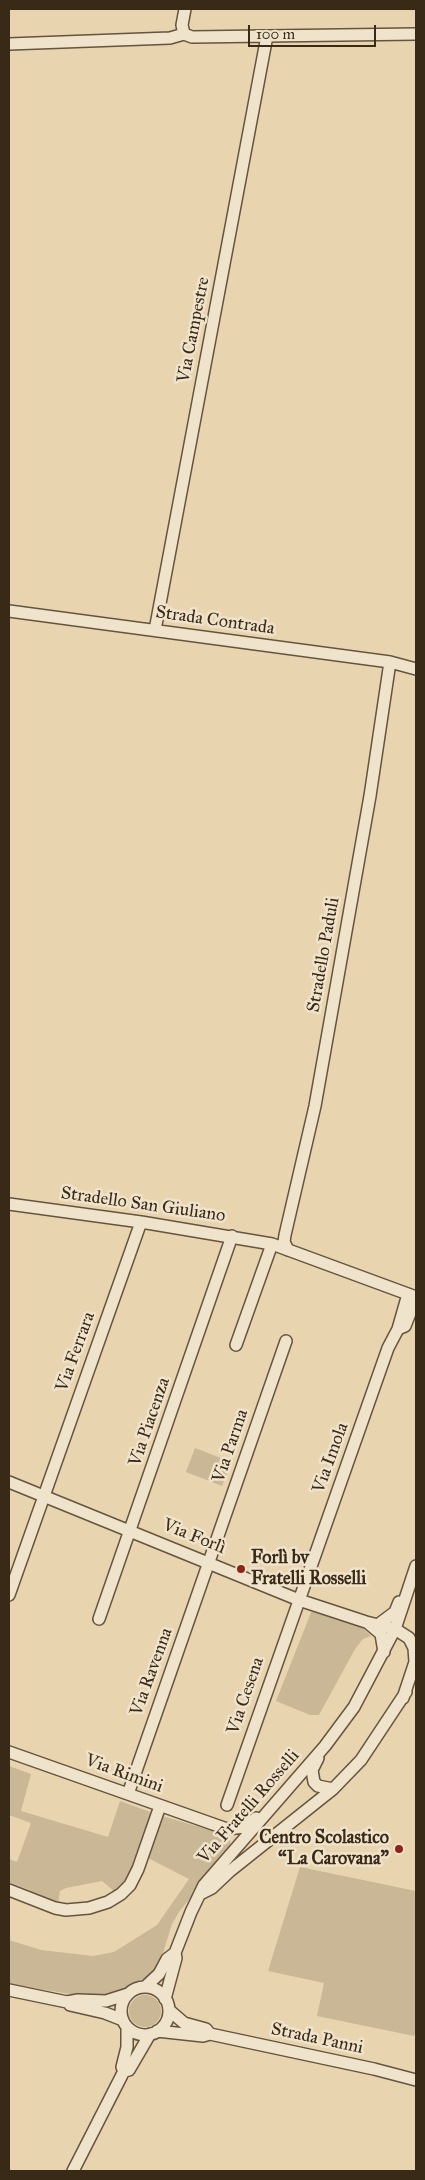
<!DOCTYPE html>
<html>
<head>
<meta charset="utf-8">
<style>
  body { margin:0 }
  #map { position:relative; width:425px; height:2180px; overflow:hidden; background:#e8d4af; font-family:"IM FELL Great Primer",serif }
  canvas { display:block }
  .frame { position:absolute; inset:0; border:10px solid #392a18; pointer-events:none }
  .scale { position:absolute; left:248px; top:25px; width:128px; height:22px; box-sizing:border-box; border:2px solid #392a18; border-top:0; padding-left:6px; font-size:15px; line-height:18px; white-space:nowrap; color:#392a18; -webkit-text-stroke:4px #f0e3cb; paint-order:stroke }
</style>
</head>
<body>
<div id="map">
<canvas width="425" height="2180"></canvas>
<div class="frame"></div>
<div class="scale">100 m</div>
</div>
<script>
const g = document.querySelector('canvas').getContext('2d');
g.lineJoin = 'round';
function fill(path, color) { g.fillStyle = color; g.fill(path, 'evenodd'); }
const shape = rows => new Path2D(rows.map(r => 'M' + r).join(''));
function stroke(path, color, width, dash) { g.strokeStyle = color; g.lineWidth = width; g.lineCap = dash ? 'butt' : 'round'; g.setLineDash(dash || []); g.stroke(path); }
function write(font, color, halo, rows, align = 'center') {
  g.font = font + ' "IM FELL Great Primer",serif'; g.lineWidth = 5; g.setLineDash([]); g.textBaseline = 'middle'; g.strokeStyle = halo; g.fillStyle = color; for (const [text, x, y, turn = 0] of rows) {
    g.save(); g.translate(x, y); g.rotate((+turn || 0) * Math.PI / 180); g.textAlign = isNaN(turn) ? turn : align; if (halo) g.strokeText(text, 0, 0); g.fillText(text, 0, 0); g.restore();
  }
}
const green = shape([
  [195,1448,231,1462,222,1486,186,1472],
  [312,1610,363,1628,371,1636,363,1639,355,1649,319,1715,310,1715,276,1701],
  [9,1766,31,1774,21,1811,108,1837,120,1801,153,1813,136,1863,125,1884,115,1892,102,1881,66,1888,60,1891,58,1905,33,1896,30,1890,9,1882,9,1859,17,1862,31,1823,9,1815],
  [162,1816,227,1835,230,1840,231,1847,179,1912,172,1924,159,1966,151,1977,132,1983,118,1993,95,1998,9,1984,9,1940,41,1950,93,1956,114,1952,157,1925,189,1879,148,1858],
  [300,1867,416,1891,416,2030,414,2036,317,2016,324,1983,268,1971],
  '129 2011a16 16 0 1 1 32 0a16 16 0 1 1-32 0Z'
]);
const minor = shape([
  [184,34,182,25,185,9],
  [9,44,170,38,184,34,192,37,416,34],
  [9,611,390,662,416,669],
  [155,630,267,36],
  [9,1204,141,1222,272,1244,416,1297],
  [288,1250,284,1242,285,1235,315,1106,370,796,390,662],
  [398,1329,405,1326,416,1298],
  [236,1345,272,1244],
  [9,1482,299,1600,366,1622,395,1629,409,1638,414,1648,415,1662,403,1698],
  [9,1595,141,1222],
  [99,1619,232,1236],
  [368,1623,381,1634,384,1652],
  [379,1624,395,1612,399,1602],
  [9,1752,227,1829,245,1827,256,1818],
  [318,1758,312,1770,314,1782,318,1786,333,1789],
  [128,1794,286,1341],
  [227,1805,388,1348,398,1329,408,1294],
  [9,1890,55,1908,66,1910,89,1908,108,1902,121,1894,130,1885,138,1869,160,1806],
  [202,1893,212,1888,230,1871,333,1789,361,1760,406,1692],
  [145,1987,159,1974,167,1959,175,1953],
  '121 2011a24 24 0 1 1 48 0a24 24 0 1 1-48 0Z',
  [9,1990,67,2002,78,2000,106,2001,128,1994],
  [165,1999,176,1958,175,1953,191,1912,204,1885,325,1746,354,1707,395,1629,416,1566],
  [70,2005,105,2013,123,2020],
  [169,2010,184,2023,206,2029,210,2034],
  [157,2031,203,2036,210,2034,374,2069,416,2080],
  [124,2071,129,2070,150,2034],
  [73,2171,124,2071,122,2067,127,2047,127,2027]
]);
const markers = [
  [241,1569,5,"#8f2418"],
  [399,1849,5,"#8f2418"]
];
const streetNames = [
  ["Via Campestre",194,330,-79],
  ["Strada Contrada",215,621,8],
  ["Stradello Paduli",324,955,-80],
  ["Stradello San Giuliano",143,1205,8],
  ["Via Ferrara",76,1352,-70],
  ["Via Piacenza",150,1422,-71],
  ["Via Parma",231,1446,-71],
  ["Via Imola",331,1458,-70],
  ["Via Forlì",194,1537,22],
  ["Via Ravenna",152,1672,-70],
  ["Via Cesena",246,1696,-71],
  ["Via Rimini",124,1774,20],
  ["Via Fratelli Rosselli",249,1807,-49],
  ["Strada Panni",317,2039,12]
];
const poiNames = [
  ["Forlì bv",251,1559],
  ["Fratelli Rosselli",251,1580],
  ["Centro Scolastico",389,1839,"right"],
  ["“La Carovana”",389,1860,"right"]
];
fill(green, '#cab795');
stroke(minor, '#65543e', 14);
stroke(minor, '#f0e3cb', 11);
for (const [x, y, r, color] of markers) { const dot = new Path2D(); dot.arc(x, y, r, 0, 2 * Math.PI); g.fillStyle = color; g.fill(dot); stroke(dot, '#f0e3cb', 2); }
write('18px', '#392a18', '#f0e3cb', streetNames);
write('bold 18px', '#392a18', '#f0e3cb', poiNames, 'left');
</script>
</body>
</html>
